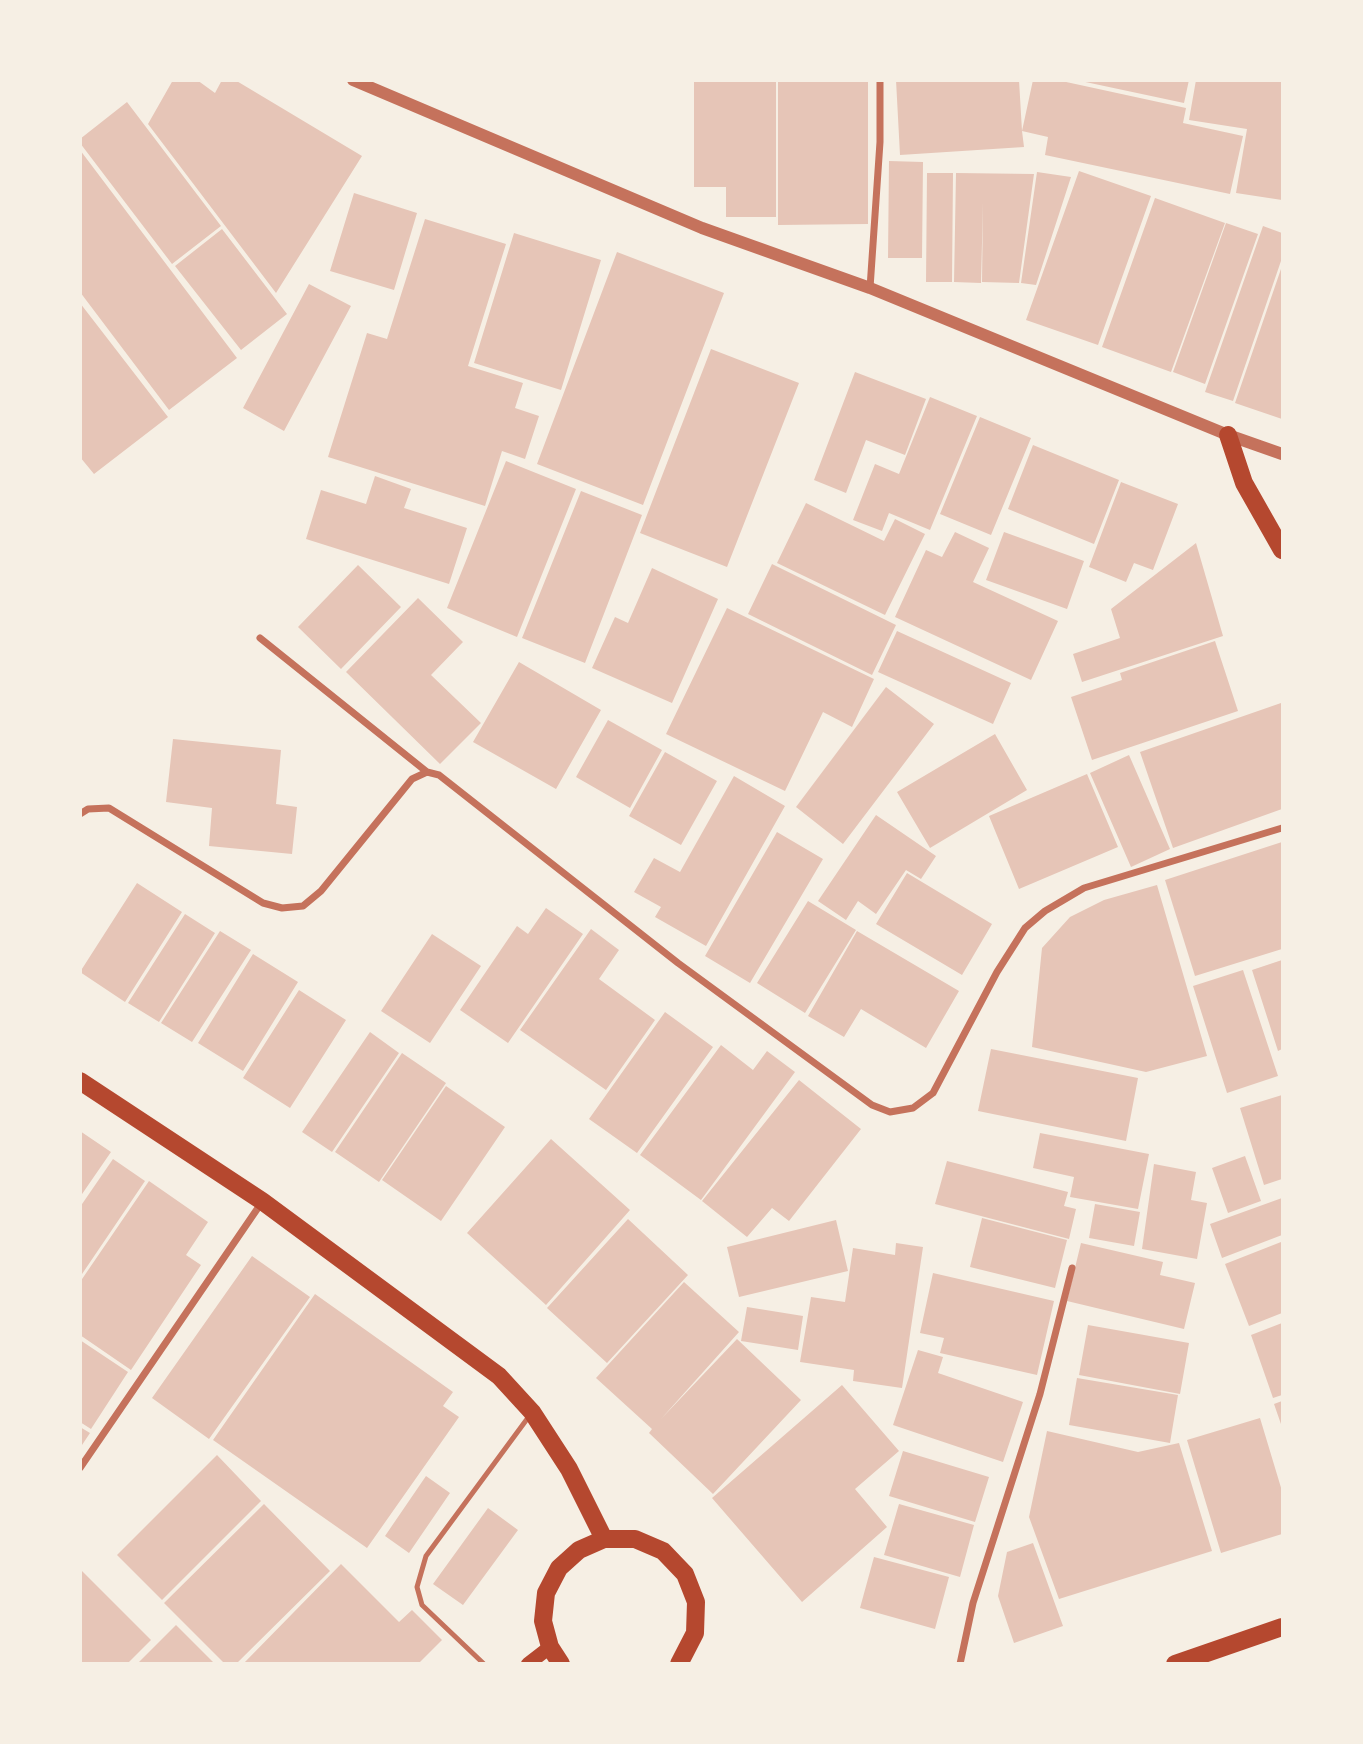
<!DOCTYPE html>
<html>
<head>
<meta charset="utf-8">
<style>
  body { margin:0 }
  #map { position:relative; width:1363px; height:1744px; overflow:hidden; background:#f6efe4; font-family:Merriweather,serif }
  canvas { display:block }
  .frame { position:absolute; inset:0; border:82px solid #f6efe4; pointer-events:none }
</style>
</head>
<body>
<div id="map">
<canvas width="1363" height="1744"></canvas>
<div class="frame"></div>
</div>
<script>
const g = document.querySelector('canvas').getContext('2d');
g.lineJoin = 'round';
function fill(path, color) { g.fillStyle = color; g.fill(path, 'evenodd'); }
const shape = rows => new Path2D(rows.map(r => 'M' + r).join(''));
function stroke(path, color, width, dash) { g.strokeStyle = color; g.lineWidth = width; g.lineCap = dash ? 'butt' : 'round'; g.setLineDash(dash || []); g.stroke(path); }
const building = shape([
  [173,80,197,80,215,93,222,80,235,80,362,156,276,293,148,124],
  [694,80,776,80,776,217,726,217,726,187,694,187],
  [778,80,868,80,868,224,778,225],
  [896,80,1019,80,1022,131,1033,80,1057,80,1186,108,1183,123,1243,136,1230,194,1045,155,1048,137,1022,131,1024,147,900,155],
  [1076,80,1189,80,1184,103],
  [1196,80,1282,80,1282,200,1236,193,1247,129,1189,120],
  [127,102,221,226,172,264,80,143,80,139],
  [80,150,237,358,169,410,80,292],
  [889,161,923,162,922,258,888,258],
  [1079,171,1151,196,1098,345,1026,320],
  [1037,172,1071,177,1036,285,1021,283],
  [927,173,953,173,952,282,926,282],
  [956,173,1034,174,1019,283,982,282,983,202,981,283,954,282],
  [354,193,417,213,394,290,330,271],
  [1155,198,1225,223,1171,372,1102,347],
  [425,219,506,244,468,366,523,383,515,408,539,416,525,459,502,451,485,506,328,457,367,333,387,339],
  [1226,223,1258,234,1205,384,1173,372],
  [1263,226,1282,233,1282,258,1233,401,1205,392],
  [222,229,287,314,241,350,175,266],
  [514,233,601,260,561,390,474,363],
  [617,252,724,293,643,505,537,464],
  [1282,266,1282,419,1235,403],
  [309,284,351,306,284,431,243,408],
  [80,303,168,417,94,474,80,457],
  [711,349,799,383,727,567,640,533],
  [855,372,926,399,905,455,866,440,846,493,814,480],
  [930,397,977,416,930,530,889,513,882,531,853,520,875,464,899,474],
  [980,417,1031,438,991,535,940,514],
  [1033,445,1119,480,1094,544,1008,509],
  [506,461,576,489,517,637,447,608],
  [375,476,411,489,404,508,467,528,449,584,306,539,321,490,366,504],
  [1121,482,1178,504,1153,570,1134,563,1126,582,1089,567],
  [581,491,642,515,585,663,522,638],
  [806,503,884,541,895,519,925,534,885,615,777,563],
  [955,532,989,548,973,582,1058,621,1031,680,895,617,926,550,942,557],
  [1004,532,1084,561,1067,609,986,580],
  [1196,543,1223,636,1082,682,1073,654,1120,638,1111,609],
  [772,564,896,625,872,675,748,614],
  [358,565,401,607,341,669,298,627],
  [652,568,718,599,672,703,592,668,615,617,628,623],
  [418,598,463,642,431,675,481,723,440,764,346,672],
  [727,608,874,679,852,727,823,712,785,791,666,734],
  [897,631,1011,683,993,724,878,672],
  [1215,641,1238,711,1092,760,1071,697,1122,680,1120,673],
  [519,662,601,710,556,789,473,742],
  [886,687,934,724,843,844,796,807],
  [1281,703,1282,809,1173,848,1140,752],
  [608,720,662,750,630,808,576,777],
  [995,734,1027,790,930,848,897,792],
  [173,739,281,750,276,804,297,807,292,854,209,846,212,808,166,802],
  [665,752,717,781,681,845,629,816],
  [1129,755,1170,849,1131,867,1090,773],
  [1087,774,1118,847,1019,889,989,816],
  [734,776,785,806,706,946,655,917,661,907,634,892,654,858,680,872],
  [876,815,936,856,921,879,906,870,876,914,858,901,846,920,818,901],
  [777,832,823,859,750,983,705,956],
  [1282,842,1282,949,1195,976,1165,880],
  [907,873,992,924,962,975,876,924],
  [137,883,182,912,125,1002,80,972],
  [1157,885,1207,1056,1146,1072,1032,1047,1042,948,1070,917,1104,900],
  [808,901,856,930,805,1013,757,983],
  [546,908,583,934,508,1043,460,1010,517,926,528,934],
  [185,914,215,933,159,1022,128,1003],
  [591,929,619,950,599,979,655,1020,606,1090,520,1030],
  [220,931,251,950,192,1042,161,1023],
  [857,931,959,991,926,1048,861,1009,844,1037,808,1016],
  [432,934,481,966,430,1043,381,1011],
  [253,954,298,982,243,1071,198,1043],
  [1282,960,1282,1049,1278,1051,1252,970],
  [1243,970,1278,1076,1227,1093,1193,986],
  [299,990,346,1020,290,1108,243,1078],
  [665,1012,713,1047,637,1153,589,1119],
  [370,1032,399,1053,332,1152,302,1132],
  [721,1045,753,1070,767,1051,795,1072,701,1200,640,1155],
  [991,1049,1138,1078,1126,1141,978,1111],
  [402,1053,446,1083,379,1182,335,1152],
  [799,1080,861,1129,789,1221,772,1208,747,1237,702,1201],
  [446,1086,505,1127,441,1221,382,1180],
  [1282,1095,1282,1179,1264,1185,1240,1108],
  [80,1131,111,1152,80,1197],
  [1040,1133,1149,1154,1138,1209,1070,1197,1074,1177,1033,1168],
  [551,1139,630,1210,546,1305,467,1233],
  [1245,1156,1261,1201,1228,1213,1212,1168],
  [113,1159,145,1181,80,1277,80,1207],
  [947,1161,1068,1192,1064,1206,1076,1209,1069,1239,935,1204],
  [1154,1164,1196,1172,1191,1200,1207,1203,1197,1259,1142,1249],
  [149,1181,208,1222,186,1255,201,1265,131,1370,80,1335,80,1282],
  [1282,1198,1282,1235,1222,1258,1210,1224],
  [1095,1204,1140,1212,1134,1246,1089,1238],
  [982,1218,1067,1240,1055,1288,970,1267],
  [628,1219,688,1275,607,1363,547,1308],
  [836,1220,848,1271,739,1297,727,1247],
  [1281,1242,1282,1313,1249,1326,1225,1264],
  [896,1243,923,1247,902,1388,853,1381,854,1370,800,1362,811,1297,845,1302,853,1248,895,1255],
  [1081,1243,1163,1262,1160,1275,1195,1283,1184,1329,1067,1301],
  [252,1256,310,1297,209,1439,152,1398],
  [933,1273,1054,1301,1037,1375,940,1353,944,1338,920,1333],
  [684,1282,739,1332,661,1419,737,1339,801,1400,713,1494,649,1433,652,1429,596,1378],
  [315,1294,453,1392,443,1406,459,1417,367,1548,213,1440],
  [747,1307,803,1316,798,1350,741,1341],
  [1282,1323,1282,1395,1273,1398,1251,1335],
  [1088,1325,1189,1343,1180,1394,1079,1375],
  [80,1340,128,1372,91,1429,80,1422],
  [918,1350,943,1357,938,1373,1023,1402,1003,1462,893,1425],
  [1077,1378,1178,1395,1170,1443,1069,1425],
  [842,1385,899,1451,855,1489,887,1527,802,1602,712,1498],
  [1282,1401,1282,1427,1274,1404],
  [1260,1418,1282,1491,1282,1534,1221,1553,1187,1440],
  [80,1427,90,1433,80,1448],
  [1047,1431,1138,1452,1179,1443,1212,1551,1059,1599,1029,1517],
  [903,1451,989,1477,975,1522,889,1496],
  [217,1455,261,1501,162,1600,117,1555],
  [426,1476,450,1493,409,1553,385,1536],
  [264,1504,330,1571,237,1663,224,1663,164,1603],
  [899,1504,974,1525,960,1577,884,1555],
  [488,1508,518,1530,463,1605,433,1584],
  [1033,1543,1063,1626,1014,1643,998,1596,1007,1552],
  [874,1557,949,1577,935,1629,860,1608],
  [341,1564,399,1622,412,1610,442,1640,419,1663,244,1663],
  [80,1569,151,1640,128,1663,80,1663],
  [176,1625,214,1663,138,1663]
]);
const service = shape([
  [484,1664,422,1605,417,1587,426,1556,530,1415]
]);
const minor = shape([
  [870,288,880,142,880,80],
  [260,638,427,772],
  [80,814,88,809,109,808,263,903,282,908,303,906,321,891,412,779,427,772,439,775,678,963,872,1105,890,1112,913,1108,933,1093,997,972,1025,928,1045,911,1084,888,1282,828],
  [80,1468,262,1202],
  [960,1664,973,1603,1040,1394,1072,1268]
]);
const tertiary = shape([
  [353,80,702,228,870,288,1228,435,1282,454]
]);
const secondary = shape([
  [528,1664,550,1647]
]);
const primary = shape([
  [1228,435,1244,483,1282,550],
  [80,1081,262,1201,499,1376,532,1412,569,1469,604,1539],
  [561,1664,550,1647,543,1621,546,1593,559,1568,579,1550,604,1539,635,1539,663,1551,685,1574,696,1602,695,1633,679,1664],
  [1175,1664,1282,1627]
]);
fill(building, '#e6c5b7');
stroke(service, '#c5725c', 5);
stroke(minor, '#c5725c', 7);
stroke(tertiary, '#c5725c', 12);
stroke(secondary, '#b5482f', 14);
stroke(primary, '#b5482f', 18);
</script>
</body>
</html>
